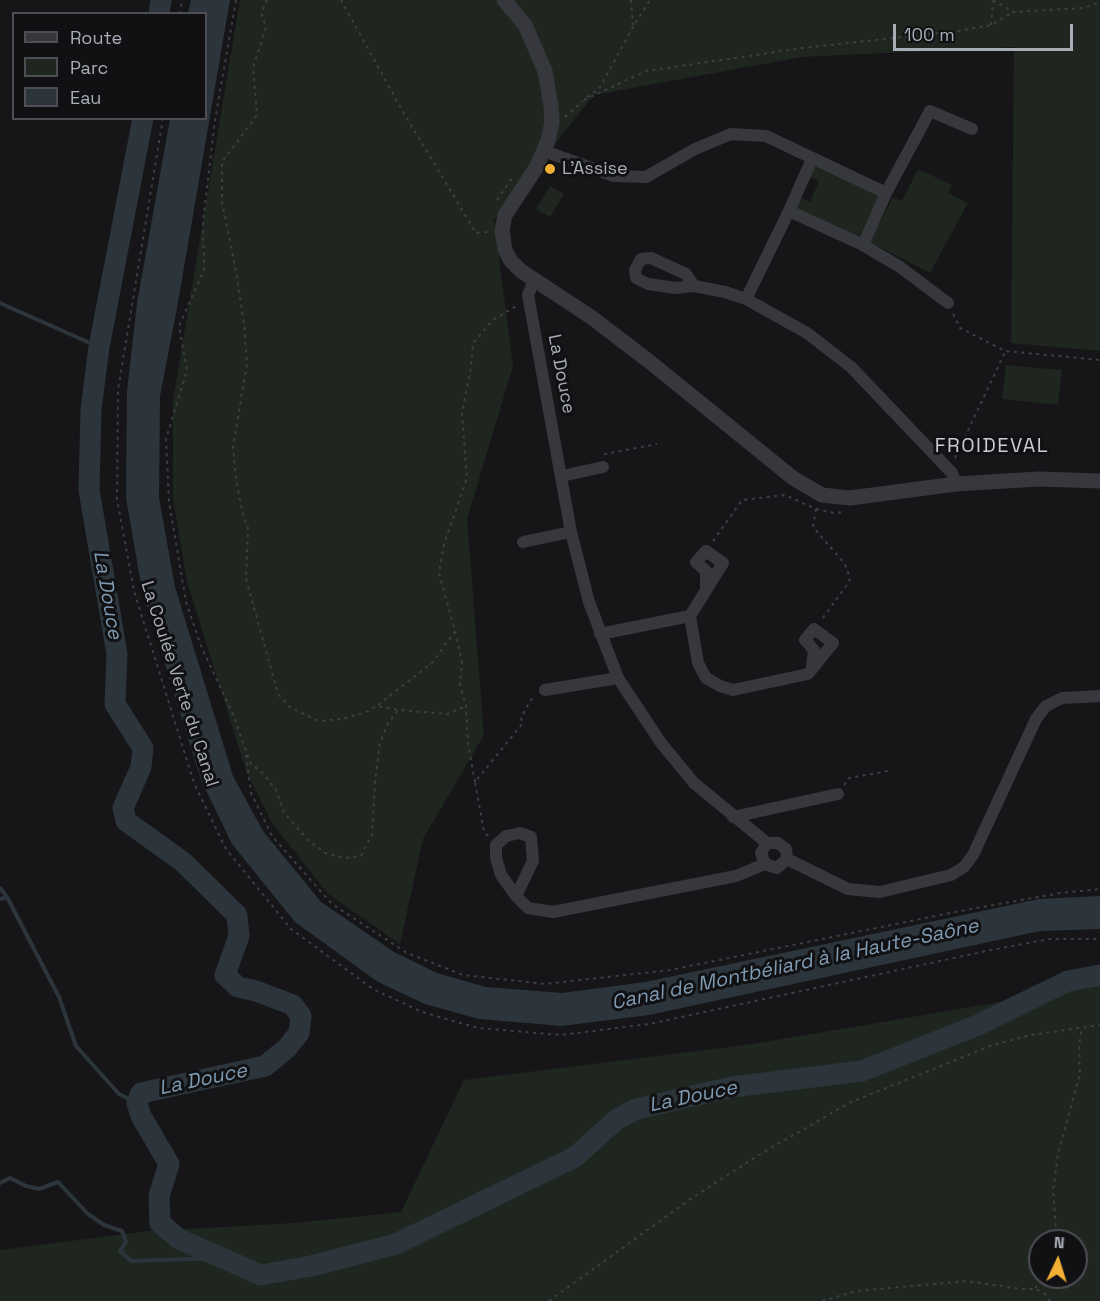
<!DOCTYPE html>
<html>
<head>
<meta charset="utf-8">
<style>
  body { margin:0 }
  #map { position:relative; width:1100px; height:1301px; overflow:hidden; background:#161618; font-family:"Space Grotesk",sans-serif }
  canvas { display:block }
  .legend { position:absolute; left:12px; top:12px; width:195px; height:108px; box-sizing:border-box; background:#111113; border:2px solid #4d4f55; margin:0; padding:8px 10px; list-style:none; font-size:18px; color:#a8adb8 }
  .legend li { display:flex; align-items:center; gap:12px; height:30px }
  .legend b { width:30px; border:2px solid #4d4f55 }
  .north { position:absolute; left:1028px; top:1229px; width:60px; height:60px; box-sizing:border-box; background:#111113; border:2px solid #4d4f55; border-radius:50%; rotate:4deg; font-size:16px; font-weight:700; line-height:24px; text-align:center; color:#a8adb8 }
  .north::after { content:''; display:block; margin:auto; width:21px; height:27px; background:#f2b134; clip-path:polygon(50% 0,100% 100%,50% 72%,0 100%) }
  .scale { position:absolute; left:893px; top:24px; width:180px; height:27px; box-sizing:border-box; border:3px solid #a8adb8; border-top:0; padding-left:8px; font-size:18px; line-height:21px; white-space:nowrap; color:#a8adb8; -webkit-text-stroke:4px #111113; paint-order:stroke }
</style>
</head>
<body>
<div id="map">
<canvas width="1100" height="1301"></canvas>
<ul class="legend">
<li><b style="height:8px;background:#37383d"></b>Route</li>
<li><b style="height:16px;background:#1e261f"></b>Parc</li>
<li><b style="height:16px;background:#2c353c"></b>Eau</li>
</ul>
<div class="north">N</div>
<div class="scale">100 m</div>
</div>
<script>
const g = document.querySelector('canvas').getContext('2d');
g.lineJoin = 'round';
function fill(path, color) { g.fillStyle = color; g.fill(path, 'evenodd'); }
const shape = rows => new Path2D(rows.map(r => 'M' + r).join(''));
function stroke(path, color, width, dash) { g.strokeStyle = color; g.lineWidth = width; g.lineCap = dash ? 'butt' : 'round'; g.setLineDash(dash || []); g.stroke(path); }
function write(font, color, halo, rows, align = 'center') {
  g.font = font + ' "Space Grotesk",sans-serif'; g.lineWidth = 6; g.setLineDash([]); g.textBaseline = 'middle'; g.strokeStyle = halo; g.fillStyle = color; for (const [text, x, y, turn = 0] of rows) {
    g.save(); g.translate(x, y); g.rotate((+turn || 0) * Math.PI / 180); g.textAlign = isNaN(turn) ? turn : align; if (halo) g.strokeText(text, 0, 0); g.fillText(text, 0, 0); g.restore();
  }
}
const green = shape([
  [240,0,1100,0,1100,351,1011,343,1014,47,802,57,594,95,494,220,513,366,467,519,484,735,423,839,400,944,328,894,272,823,246,771,187,581,173,499,173,400],
  [816,166,879,195,859,238,794,208,800,197,810,202,819,181,810,177],
  [918,169,952,185,948,193,968,203,930,273,870,242,893,197,902,201],
  [550,186,564,194,550,217,536,209],
  [1006,365,1062,370,1058,405,1002,399],
  [1100,985,1100,1301,0,1301,0,1250,149,1231,295,1223,401,1212,464,1080,753,1044],
  [1040,1241,1076,1241,1076,1277,1040,1277]
]);
const water = shape([
  [191,0,230,0,177,308,160,396,159,498,175,587,233,776,263,831,321,902,394,952,437,973,486,987,562,993,645,982,1039,899,1100,896,1100,929,1040,931,649,1015,562,1026,479,1019,425,1004,378,982,295,922,232,844,201,780,142,590,126,498,127,391,137,303,170,119,206,118,206,14,188,13]
]);
const stream = shape([
  [0,303,99,347],
  [0,888,7,897],
  [0,899,7,897,59,997,76,1046,119,1094,137,1103],
  [0,1183,10,1178,26,1186,39,1189,58,1182,88,1214,104,1225,122,1231,126,1242,120,1251,131,1261,223,1258]
]);
const river = shape([
  [159,14,161,0],
  [143,118,99,347,91,410,89,490,117,654,115,704,143,748,141,767,123,808,126,821,183,862,237,915,239,936,225,975,238,987,256,991,293,1005,301,1016,299,1033,287,1048,265,1066,141,1093,137,1103,141,1116,169,1164,159,1196,160,1223,179,1239,261,1275,311,1266,396,1244,575,1157,616,1120,636,1109,732,1087,862,1071,978,1025,1068,981,1100,975]
]);
const path = shape([
  [236,0,215,120,203,222,204,270,179,326,187,370,166,439,169,502,186,602,201,646,232,712,251,764,264,774,276,790,284,813,308,840,325,853,344,858,361,856,372,834,375,782,380,743,388,723,398,710,448,714,466,706],
  [267,0,261,13,266,27,253,68,257,115,222,162,222,202,235,266,244,324,247,363,233,447,236,480,243,515,248,528,246,579,278,694,291,708,319,721,342,719,364,713,377,706,398,710],
  [341,0,402,110,476,233,488,232],
  [631,0,633,27],
  [993,0,1013,12,1084,8,1100,2],
  [180,14,182,0],
  [991,25,993,1],
  [587,97,599,89,633,27,650,0],
  [584,100,646,71,803,48,958,31,991,25,1013,12],
  [565,117,583,101],
  [163,118,118,390,117,499,134,591,194,783,226,849,291,929,373,989,422,1012,478,1028,561,1035,649,1024,991,950,1050,939,1100,939],
  [497,200,512,178],
  [953,314,960,328,1005,351,1100,360],
  [605,455,605,454,657,444],
  [955,458,1005,352],
  [816,509,813,527,845,564,850,578,849,582,822,619],
  [713,541,742,500,785,495,816,509,834,513,844,512],
  [378,705,433,662,455,631],
  [246,755,251,793,272,836,332,904,407,953,463,975,545,984,670,970,960,911,1061,893,1100,889],
  [475,782,468,744,466,706,460,684,462,663,455,631,439,573,444,544,467,478,462,414,471,367,473,343,493,320,518,305],
  [844,785,849,778,888,771],
  [488,836,484,832,475,782,523,723,521,718,530,701,536,696],
  [1057,1241,1053,1191,1058,1154,1080,1074,1079,1045,1082,1028],
  [1035,1288,1044,1277],
  [549,1301,689,1200,754,1158,849,1103,993,1045,1031,1035,1100,1025],
  [822,1301,857,1291,967,1281,1021,1289,1034,1289,1043,1292,1050,1301]
]);
const minor = shape([
  [544,151,614,176,646,177,695,149,731,134,766,136,886,193,863,245,789,211,812,159],
  [886,193,930,111,972,129],
  [863,245,900,267,948,303],
  [534,280,528,295,571,532,589,602,618,678,661,743,694,783,767,843],
  [694,286,676,288,648,284,636,278,635,270,641,259,651,258,686,274,694,286,725,292,746,299,789,211],
  [746,299,807,333,851,367,952,473,956,484],
  [562,476,603,467],
  [523,542,571,532],
  [690,616,698,663,706,678,720,686,733,690,808,674,833,643,814,629,805,640,814,650,812,667],
  [600,634,690,616,723,563,706,551,696,562,706,571,706,589],
  [545,690,618,678],
  [733,817,838,794],
  [767,843,778,843,786,849,787,859,777,868,765,864,761,853,767,843],
  [787,859,848,889,880,892,951,875,964,867,973,855,1036,719,1046,706,1062,698,1100,696],
  [516,896,501,875,496,858,496,845,506,836,520,833,531,837,533,861,516,896,528,908,553,912,736,876,765,864]
]);
const tertiary = shape([
  [504,0,525,25,545,71,551,106,552,122,548,141,536,168,505,215,502,230,505,250,511,261,521,271,591,317,650,362,793,478,822,495,850,498,956,484,1039,479,1100,481]
]);
const markers = [
  [550,169,6,"#f2b134"]
];
const poiNames = [
  ["L'Assise",562,169]
];
const streetNames = [
  ["La Douce",561,374,79],
  ["La Coulée Verte du Canal",179,684,72]
];
const neighbourhoodNames = [
  ["FROIDEVAL",992,447]
];
const waterNames = [
  ["La Douce",107,595,80],
  ["Canal de Montbéliard à la Haute-Saône",795,965,-12],
  ["La Douce",203,1080,-12],
  ["La Douce",693,1097,-12]
];
fill(green, '#1e261f');
fill(water, '#2c353c');
stroke(stream, '#2c353c', 4);
stroke(river, '#2c353c', 21);
stroke(path, '#3d3f44', 2, [3, 4.5]);
stroke(minor, '#37383d', 12);
stroke(tertiary, '#37383d', 15);
for (const [x, y, r, color] of markers) { const dot = new Path2D(); dot.arc(x, y, r, 0, 2 * Math.PI); g.fillStyle = color; g.fill(dot); stroke(dot, '#111113', 2); }
write('18px', '#a8adb8', '#111113', poiNames, 'left');
write('18px', '#a8adb8', '#111113', streetNames);
g.letterSpacing = '1.5px';
write('20px', '#c9ccd4', '#111113', neighbourhoodNames);
g.letterSpacing = '0px';
write('italic 20px', '#7f9bb3', '#111113', waterNames);
</script>
</body>
</html>
